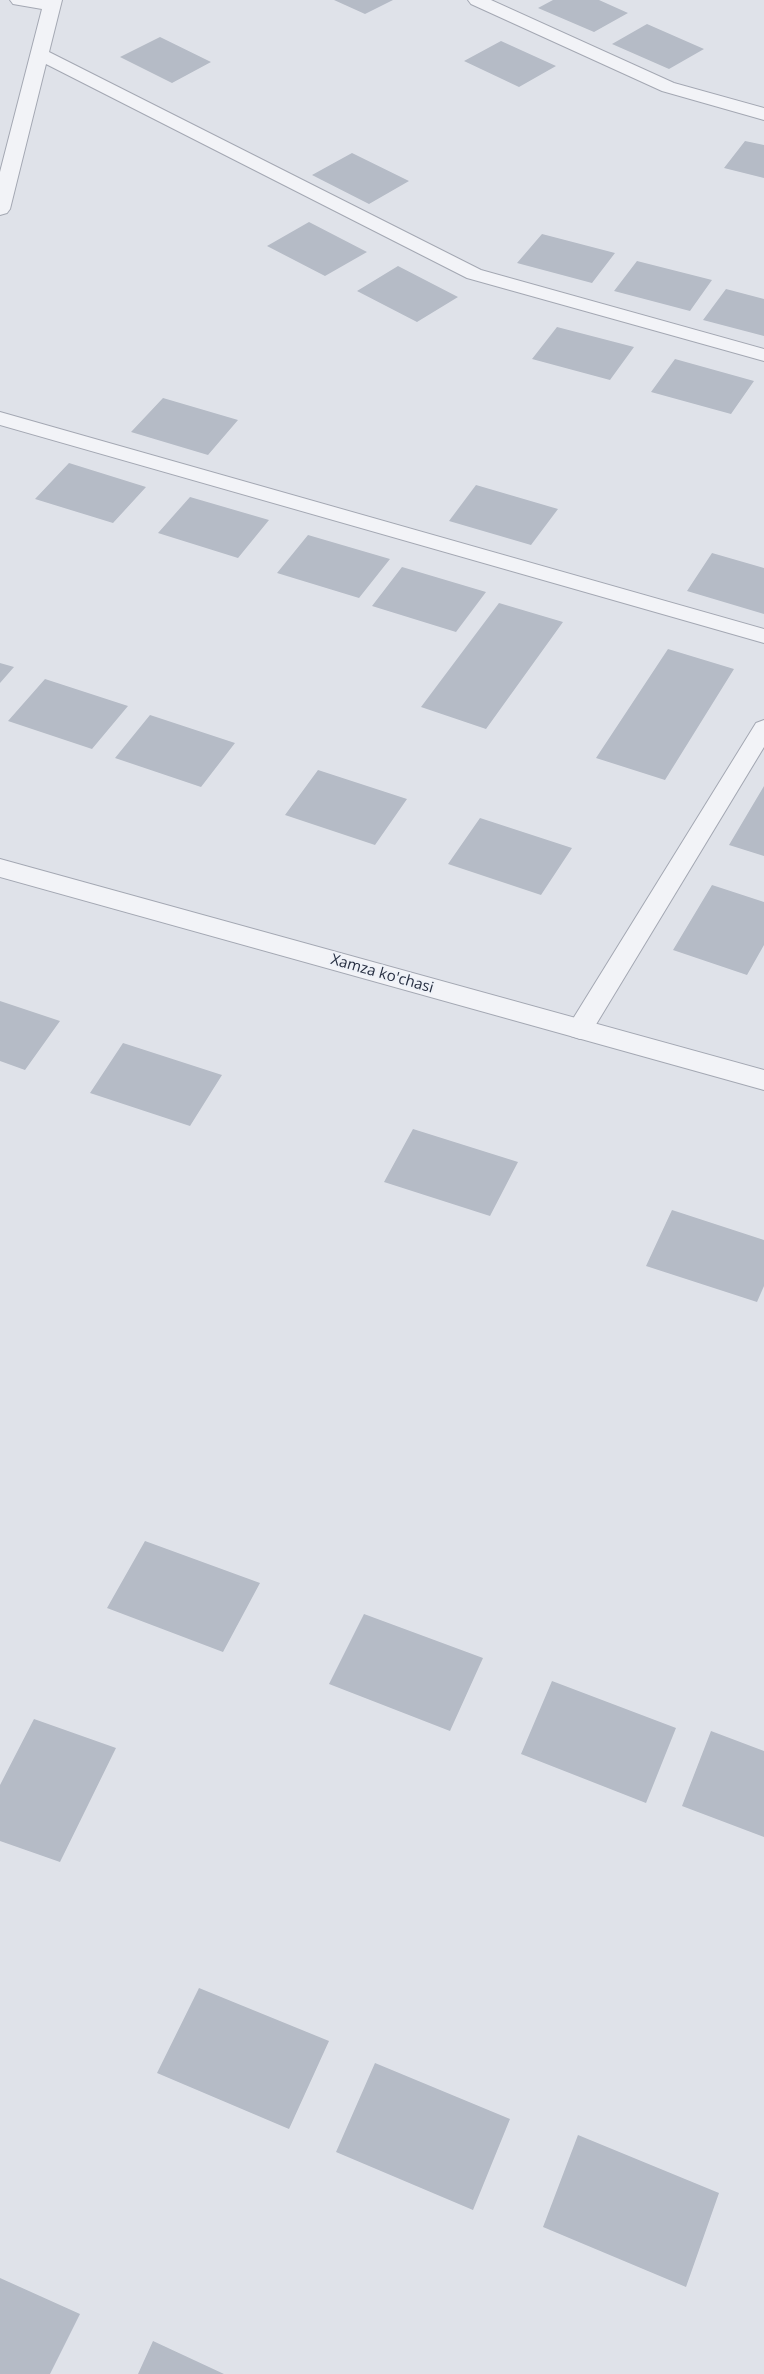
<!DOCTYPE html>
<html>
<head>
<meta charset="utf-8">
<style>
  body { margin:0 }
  canvas { display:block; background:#dfe2e9 }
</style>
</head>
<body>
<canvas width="764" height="2374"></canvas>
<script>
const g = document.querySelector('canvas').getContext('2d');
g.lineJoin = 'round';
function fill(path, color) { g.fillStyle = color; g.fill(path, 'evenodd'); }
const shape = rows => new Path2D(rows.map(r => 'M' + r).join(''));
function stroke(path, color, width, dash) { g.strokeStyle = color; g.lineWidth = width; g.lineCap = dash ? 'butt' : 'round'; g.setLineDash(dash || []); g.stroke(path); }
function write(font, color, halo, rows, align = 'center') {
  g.font = font + ' "Open Sans",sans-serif'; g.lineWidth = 4; g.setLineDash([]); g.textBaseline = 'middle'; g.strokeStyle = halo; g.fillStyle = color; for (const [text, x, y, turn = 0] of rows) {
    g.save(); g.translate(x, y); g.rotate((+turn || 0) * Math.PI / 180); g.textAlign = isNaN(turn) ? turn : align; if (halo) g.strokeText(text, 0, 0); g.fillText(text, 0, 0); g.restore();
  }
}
const building = shape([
  [334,0,393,0,365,14],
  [553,0,599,0,628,13,594,32,538,8],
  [647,24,704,49,669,69,612,44],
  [160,37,211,62,172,83,120,57],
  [501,41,556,66,519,87,464,61],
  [745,141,764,145,764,178,724,168],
  [352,153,409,181,369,204,312,175],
  [309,222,367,252,325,276,267,246],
  [542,234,615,253,592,283,517,263],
  [637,261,712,280,690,311,614,291],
  [398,266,458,297,417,322,357,291],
  [726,289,764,299,764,336,703,320],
  [557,327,634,347,610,380,532,359],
  [675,359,754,381,731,414,651,392],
  [163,398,238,420,208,455,131,432],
  [69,463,146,487,113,523,35,499],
  [476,485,558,509,531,545,449,521],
  [190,497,269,520,238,558,158,533],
  [308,535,390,559,359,598,277,573],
  [712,553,764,568,764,614,687,591],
  [402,567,486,592,456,632,372,606],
  [499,603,563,622,486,729,421,707],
  [668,649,734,669,665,780,596,758],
  [0,663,14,667,0,683],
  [45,679,128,706,92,749,8,721],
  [150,715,235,743,201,787,115,758],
  [318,770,407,799,375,845,285,815],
  [764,786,764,856,729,845],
  [480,818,572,848,541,895,448,864],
  [712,885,764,902,764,945,747,975,673,950],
  [0,1001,60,1021,25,1070,0,1061],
  [123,1043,222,1075,190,1126,90,1093],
  [413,1129,518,1162,490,1216,384,1182],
  [672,1210,764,1240,764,1286,757,1302,646,1266],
  [145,1541,260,1583,223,1652,107,1608],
  [364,1614,483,1658,450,1731,329,1684],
  [552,1681,676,1728,646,1803,521,1754],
  [34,1719,116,1748,60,1862,0,1841,0,1785],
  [711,1731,764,1751,764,1837,682,1806],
  [199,1988,329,2041,289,2129,157,2073],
  [375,2063,510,2119,473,2210,336,2152],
  [578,2135,719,2193,686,2287,543,2227],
  [0,2278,80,2314,50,2374,0,2374],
  [153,2341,224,2374,138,2374]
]);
const minor = shape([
  [10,0,62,0,49,52,481,270,764,349,764,361,467,278,46,64,10,209,7,213,0,215,0,172,42,9,13,4,10,0],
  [468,0,491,0,674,83,764,108,764,120,662,91,471,4,468,0],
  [0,412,764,629,764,643,0,425,0,412],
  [764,720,764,747,589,1036,580,1039,571,1036,567,1029,571,1022,756,723,764,720]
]);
const tertiary = shape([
  [0,859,764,1070,764,1090,0,877,0,859]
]);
const streetNames = [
  ["Xamza ko'chasi",382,974,16]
];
fill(building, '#b5bbc6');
stroke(minor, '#a4a8b3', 2);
stroke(tertiary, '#a4a8b3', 2);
fill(minor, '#f2f3f7');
fill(tertiary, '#f2f3f7');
write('15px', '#262e41', '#eef1f7', streetNames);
</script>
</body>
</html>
